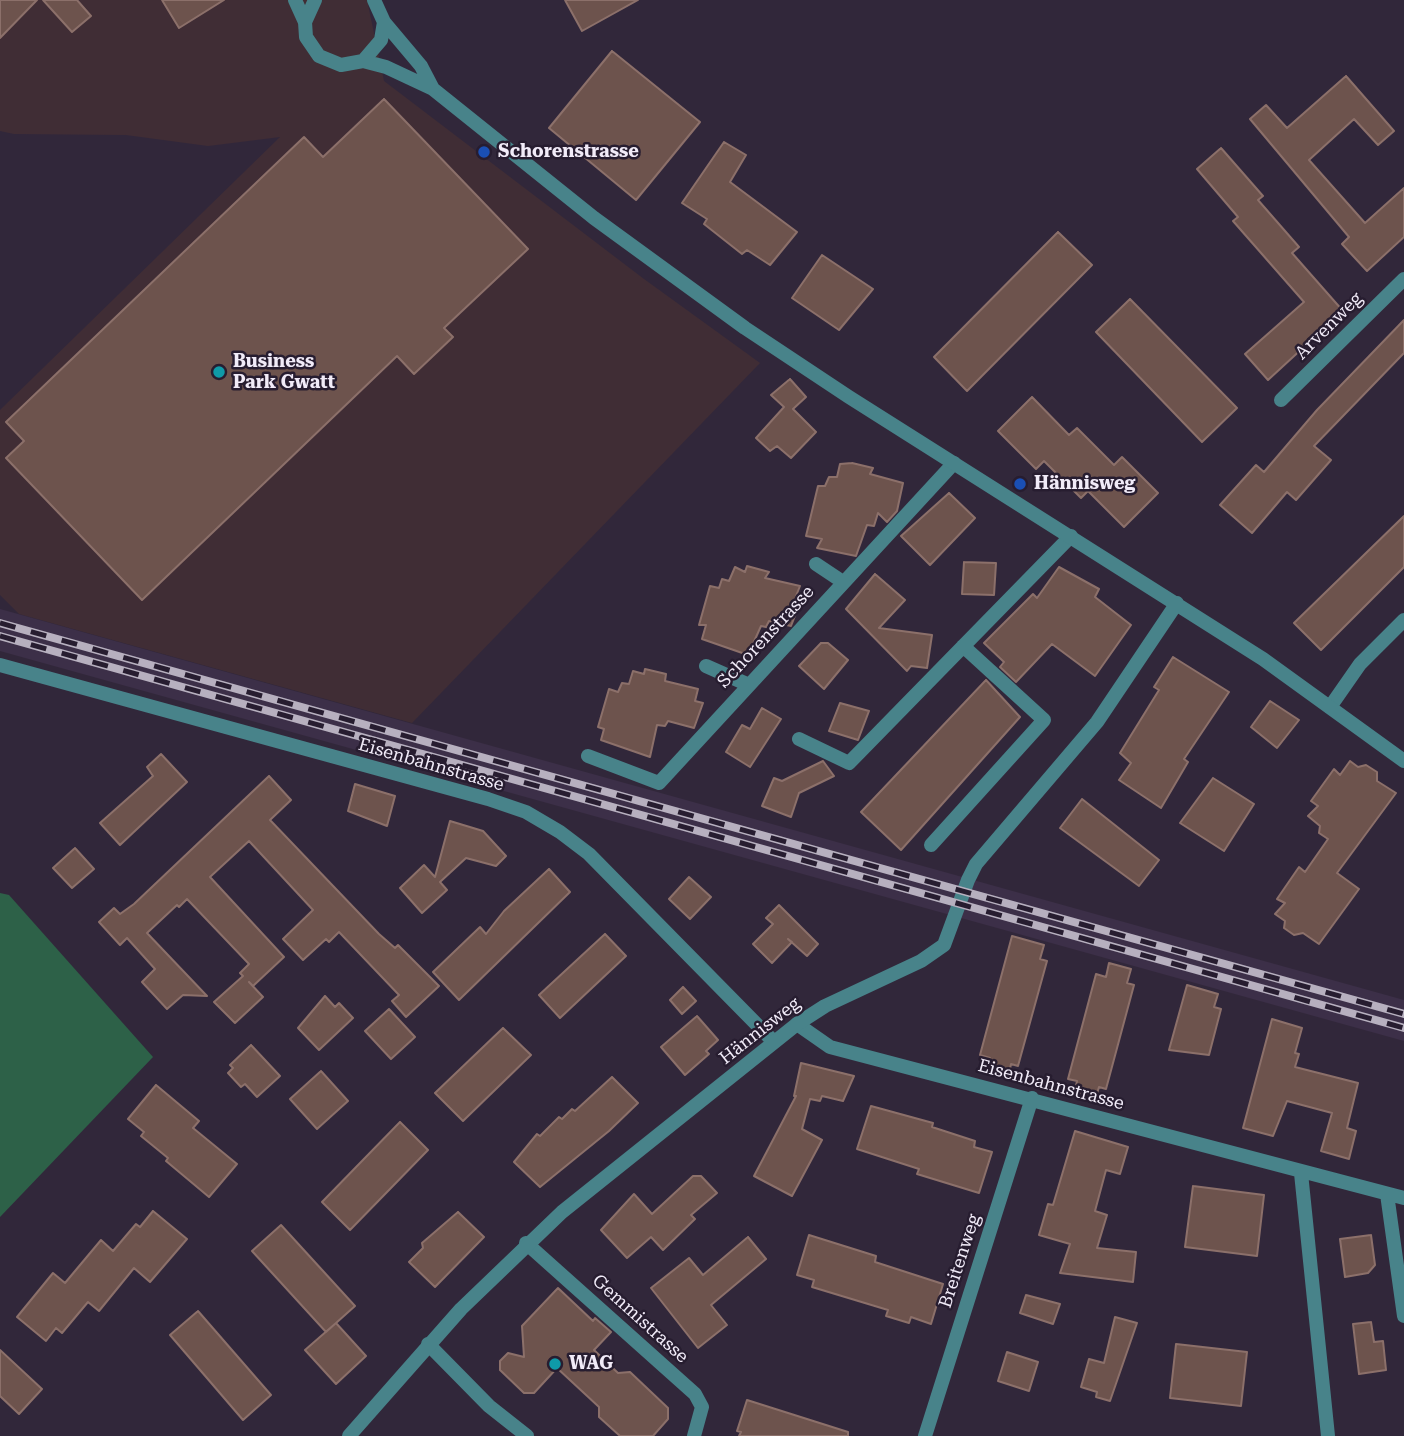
<!DOCTYPE html>
<html>
<head>
<meta charset="utf-8">
<style>
  body { margin:0 }
  canvas { display:block; background:#31273a }
</style>
</head>
<body>
<canvas width="1404" height="1436"></canvas>
<script>
const g = document.querySelector('canvas').getContext('2d');
g.lineJoin = 'round';
function fill(path, color) { g.fillStyle = color; g.fill(path, 'evenodd'); }
const shape = rows => new Path2D(rows.map(r => 'M' + r).join(''));
function stroke(path, color, width, dash) { g.strokeStyle = color; g.lineWidth = width; g.lineCap = dash ? 'butt' : 'round'; g.setLineDash(dash || []); g.stroke(path); }
function write(font, color, halo, rows, align = 'center') {
  g.font = font + ' "Roboto Serif",serif'; g.lineWidth = 5; g.setLineDash([]); g.textBaseline = 'middle'; g.strokeStyle = halo; g.fillStyle = color; for (const [text, x, y, turn = 0] of rows) {
    g.save(); g.translate(x, y); g.rotate((+turn || 0) * Math.PI / 180); g.textAlign = isNaN(turn) ? turn : align; if (halo) g.strokeText(text, 0, 0); g.fillText(text, 0, 0); g.restore();
  }
}
const industrial = shape([
  [0,0,367,0,384,81,644,279,760,363,412,723,19,614,0,595,0,410,280,137,208,146,126,135,14,134,0,131]
]);
const built = shape([
  [0,609,1404,1000,1404,1041,0,651]
]);
const green = shape([
  [0,893,9,895,153,1057,0,1217]
]);
const building = shape([
  [0,0,37,0,0,38,0,0],
  [43,0,77,0,91,16,72,32,43,0],
  [162,0,224,0,179,28,162,0],
  [565,0,638,0,582,31,565,0],
  [612,51,700,122,636,200,549,128,612,51],
  [1346,76,1394,131,1378,145,1354,119,1309,160,1365,223,1404,188,1404,237,1367,271,1342,244,1349,237,1250,119,1266,105,1287,128,1346,76],
  [384,99,528,249,444,328,453,337,414,374,397,356,142,600,6,458,24,441,6,422,304,137,323,157,384,99],
  [724,142,746,155,730,182,797,232,770,265,747,250,742,254,704,224,707,219,682,203,724,142],
  [1221,148,1263,196,1258,200,1299,247,1292,253,1343,311,1268,380,1245,354,1304,302,1233,221,1238,217,1197,169,1221,148],
  [1058,232,1092,265,967,391,934,357,1058,232],
  [822,255,873,289,839,330,792,298,822,255],
  [1130,299,1237,408,1202,442,1096,332,1130,299],
  [1404,320,1404,353,1314,446,1331,460,1296,500,1287,492,1252,533,1220,505,1256,465,1264,472,1317,410,1404,320],
  [790,379,806,397,793,409,816,432,791,458,777,446,770,451,756,438,784,407,771,395,790,379],
  [1032,397,1069,435,1077,428,1114,465,1122,457,1158,493,1124,527,1088,491,1081,498,1044,461,1036,469,998,431,1032,397],
  [852,463,873,468,870,474,903,483,897,511,887,522,878,513,874,526,867,525,856,556,817,548,822,539,806,536,818,486,825,486,829,477,837,477,840,464,852,463],
  [949,493,975,518,930,565,901,536,949,493],
  [1404,516,1404,567,1321,650,1294,623,1404,516],
  [964,562,996,563,994,595,962,594,964,562],
  [747,566,769,572,765,578,800,586,796,596,802,598,791,626,769,621,766,627,761,626,748,655,702,639,706,625,699,625,710,586,719,588,722,579,729,581,735,567,745,572,747,566],
  [1059,567,1099,589,1095,597,1131,625,1095,676,1052,644,1016,682,1000,667,1004,662,984,643,1033,594,1037,598,1059,567],
  [875,574,905,600,879,628,932,635,927,668,911,666,907,671,846,609,875,574],
  [821,643,828,643,848,660,824,689,799,666,821,643],
  [1173,657,1229,692,1184,759,1188,762,1161,808,1119,780,1131,763,1120,753,1159,690,1154,687,1173,657],
  [645,669,666,674,665,681,698,689,695,701,703,703,694,728,668,721,665,726,657,725,650,757,601,740,604,729,598,727,609,689,618,692,622,683,629,684,633,671,644,674,645,669],
  [986,680,1020,717,901,850,861,812,986,680],
  [1270,701,1299,720,1277,748,1251,727,1270,701],
  [840,703,869,711,858,740,829,731,840,703],
  [762,708,781,719,750,767,726,752,742,725,750,729,762,708],
  [161,754,187,782,120,845,100,823,153,776,147,767,161,754],
  [823,761,834,776,799,793,791,817,762,806,774,778,782,781,823,761],
  [1350,761,1358,767,1366,765,1377,772,1377,781,1396,793,1337,873,1359,889,1319,944,1303,933,1294,935,1284,928,1285,921,1275,914,1285,903,1277,899,1299,867,1305,872,1328,839,1319,833,1320,826,1308,816,1318,806,1311,801,1334,769,1340,775,1350,761],
  [269,776,291,800,270,820,379,934,395,948,398,945,439,986,406,1017,392,1001,399,995,339,932,329,942,326,939,303,960,283,939,313,910,249,841,210,877,284,957,253,986,249,982,263,997,235,1023,214,1002,243,976,240,973,249,964,187,899,179,907,177,905,147,933,207,996,183,995,167,1009,142,982,155,969,127,938,120,945,99,922,114,908,120,914,134,904,269,776],
  [1213,778,1254,804,1224,851,1180,823,1213,778],
  [355,784,395,796,387,826,348,811,355,784],
  [1082,799,1159,860,1139,886,1060,828,1082,799],
  [450,821,483,831,506,856,496,866,466,858,440,882,447,890,422,913,400,888,424,865,435,877,450,821],
  [75,848,94,869,72,888,53,868,75,848],
  [549,869,570,892,459,1000,433,972,480,927,486,934,504,911,549,869],
  [689,877,711,897,690,919,669,899,689,877],
  [779,905,818,944,807,956,788,939,792,942,772,963,753,944,773,924,766,918,779,905],
  [605,934,626,956,560,1018,539,995,605,934],
  [1012,936,1044,945,1040,959,1047,961,1018,1066,1011,1064,1009,1074,987,1068,990,1058,980,1055,1012,936],
  [1109,963,1131,969,1127,983,1134,985,1106,1089,1099,1087,1096,1097,1075,1091,1077,1081,1068,1079,1096,974,1106,977,1109,963],
  [1187,985,1218,994,1214,1007,1221,1009,1209,1055,1169,1050,1187,985],
  [683,987,696,1001,682,1014,670,1000,683,987],
  [325,996,335,1007,339,1003,353,1018,319,1050,298,1028,325,996],
  [389,1009,415,1037,391,1059,365,1031,389,1009],
  [697,1016,718,1040,706,1051,709,1054,685,1075,661,1047,697,1016],
  [1272,1019,1302,1028,1295,1053,1299,1054,1295,1067,1358,1083,1347,1128,1356,1131,1349,1159,1321,1151,1332,1113,1287,1101,1273,1136,1243,1128,1272,1019],
  [503,1028,531,1055,463,1121,435,1093,503,1028],
  [251,1045,280,1076,257,1097,245,1084,241,1087,228,1073,233,1068,230,1065,251,1045],
  [801,1063,854,1076,843,1101,822,1096,820,1101,810,1099,802,1129,822,1140,792,1196,754,1176,796,1096,794,1096,801,1063],
  [321,1071,348,1101,317,1129,290,1099,321,1071],
  [612,1077,638,1103,609,1131,540,1187,514,1162,537,1134,540,1136,559,1117,562,1119,572,1109,575,1111,612,1077],
  [156,1085,199,1121,193,1128,237,1164,209,1197,166,1161,168,1158,141,1136,144,1132,128,1119,156,1085],
  [871,1106,933,1123,932,1127,975,1141,974,1147,992,1152,979,1193,917,1174,919,1169,857,1149,871,1106],
  [400,1122,428,1150,350,1230,322,1202,400,1122],
  [1075,1131,1128,1147,1120,1174,1106,1170,1095,1211,1107,1215,1097,1248,1136,1252,1133,1282,1060,1273,1070,1244,1039,1235,1048,1204,1053,1205,1075,1131],
  [693,1176,701,1176,717,1193,691,1215,695,1219,663,1250,651,1237,627,1258,601,1230,634,1194,652,1214,693,1176],
  [1193,1186,1264,1195,1257,1256,1185,1247,1193,1186],
  [153,1211,187,1239,150,1282,134,1268,99,1311,88,1302,62,1333,56,1328,46,1341,17,1317,53,1273,65,1283,101,1240,113,1251,136,1224,140,1227,153,1211],
  [458,1212,484,1237,435,1287,409,1262,423,1248,422,1243,458,1212],
  [281,1225,355,1306,326,1332,252,1251,281,1225],
  [809,1235,876,1256,875,1262,943,1284,931,1324,911,1317,909,1323,886,1316,888,1310,812,1287,814,1280,797,1275,809,1235],
  [1371,1235,1375,1265,1368,1273,1345,1277,1340,1239,1371,1235],
  [748,1237,766,1259,711,1305,727,1325,698,1348,651,1288,689,1258,703,1275,748,1237],
  [558,1288,593,1321,595,1318,611,1332,594,1350,618,1373,630,1372,668,1408,668,1419,653,1436,620,1436,599,1417,599,1407,557,1368,534,1393,524,1393,500,1370,500,1361,508,1353,524,1357,522,1326,558,1288],
  [1026,1295,1060,1304,1053,1324,1020,1313,1026,1295],
  [198,1311,271,1395,243,1420,170,1335,198,1311],
  [1115,1317,1137,1323,1110,1401,1096,1397,1097,1392,1081,1387,1089,1359,1104,1363,1115,1317],
  [1371,1322,1374,1342,1383,1341,1386,1370,1359,1374,1353,1324,1371,1322],
  [336,1323,366,1356,336,1384,305,1350,336,1323],
  [1176,1344,1247,1352,1241,1406,1170,1398,1176,1344],
  [0,1350,42,1389,19,1414,0,1396,0,1350],
  [1007,1352,1038,1362,1029,1391,998,1381,1007,1352],
  [747,1400,848,1432,848,1436,739,1436,741,1432,737,1431,747,1400]
]);
const minor = shape([
  [1281,400,1404,279],
  [816,564,843,582],
  [0,665,488,799,526,812,560,832,589,854,773,1041],
  [706,666,749,685],
  [1330,707,1360,664,1404,620],
  [799,739,849,763,1071,536],
  [588,756,659,783,954,463],
  [931,845,1044,720,963,646],
  [797,1024,830,1047,1404,1198],
  [1301,1173,1328,1436],
  [1387,1194,1404,1316],
  [526,1243,695,1394,702,1407,694,1436],
  [428,1344,489,1406,527,1436],
  [925,1436,1032,1098]
]);
const tertiary = shape([
  [295,0,305,22],
  [315,0,305,22,306,37,319,56,341,65,363,61,381,40,384,22,374,0],
  [384,22,421,66,433,89],
  [363,61,386,67,433,89,594,218,745,328,849,397,1263,659,1404,761],
  [349,1436,461,1309,562,1212,797,1024,825,1006,921,961,944,945,968,880,976,864,1097,722,1177,603]
]);
const rail = shape([
  [0,623,1404,1014],
  [0,636,1404,1028]
]);
const markers = [
  [484,152,7,"#1a4fb4"],
  [219,372,7,"#0f9aa8"],
  [1020,484,7,"#1a4fb4"],
  [555,1364,7,"#0f9aa8"]
];
const poiNames = [
  ["Schorenstrasse",498,152],
  ["Business",233,362],
  ["Park Gwatt",233,383],
  ["Hännisweg",1034,484],
  ["WAG",569,1364]
];
const streetNames = [
  ["Arvenweg",1329,326,-45],
  ["Schorenstrasse",766,637,-47],
  ["Eisenbahnstrasse",431,765,16],
  ["Hännisweg",760,1031,-38],
  ["Eisenbahnstrasse",1051,1085,15],
  ["Breitenweg",960,1261,-72],
  ["Gemmistrasse",640,1319,42]
];
fill(industrial, '#402d35');
fill(built, '#3c2f48');
fill(green, '#2d6148');
fill(building, '#6d534d');
stroke(building, '#8c706a', 2);
stroke(minor, '#48838a', 14);
stroke(tertiary, '#48838a', 14);
stroke(rail, '#b7b0bf', 8);
stroke(rail, '#271d30', 5, [16]);
for (const [x, y, r, color] of markers) { const dot = new Path2D(); dot.arc(x, y, r, 0, 2 * Math.PI); g.fillStyle = color; g.fill(dot); stroke(dot, '#271d30', 2.5); }
write('bold 18px', '#f1ebf8', '#271d30', poiNames, 'left');
write('18px', '#f1ebf8', '#271d30', streetNames);
</script>
</body>
</html>
